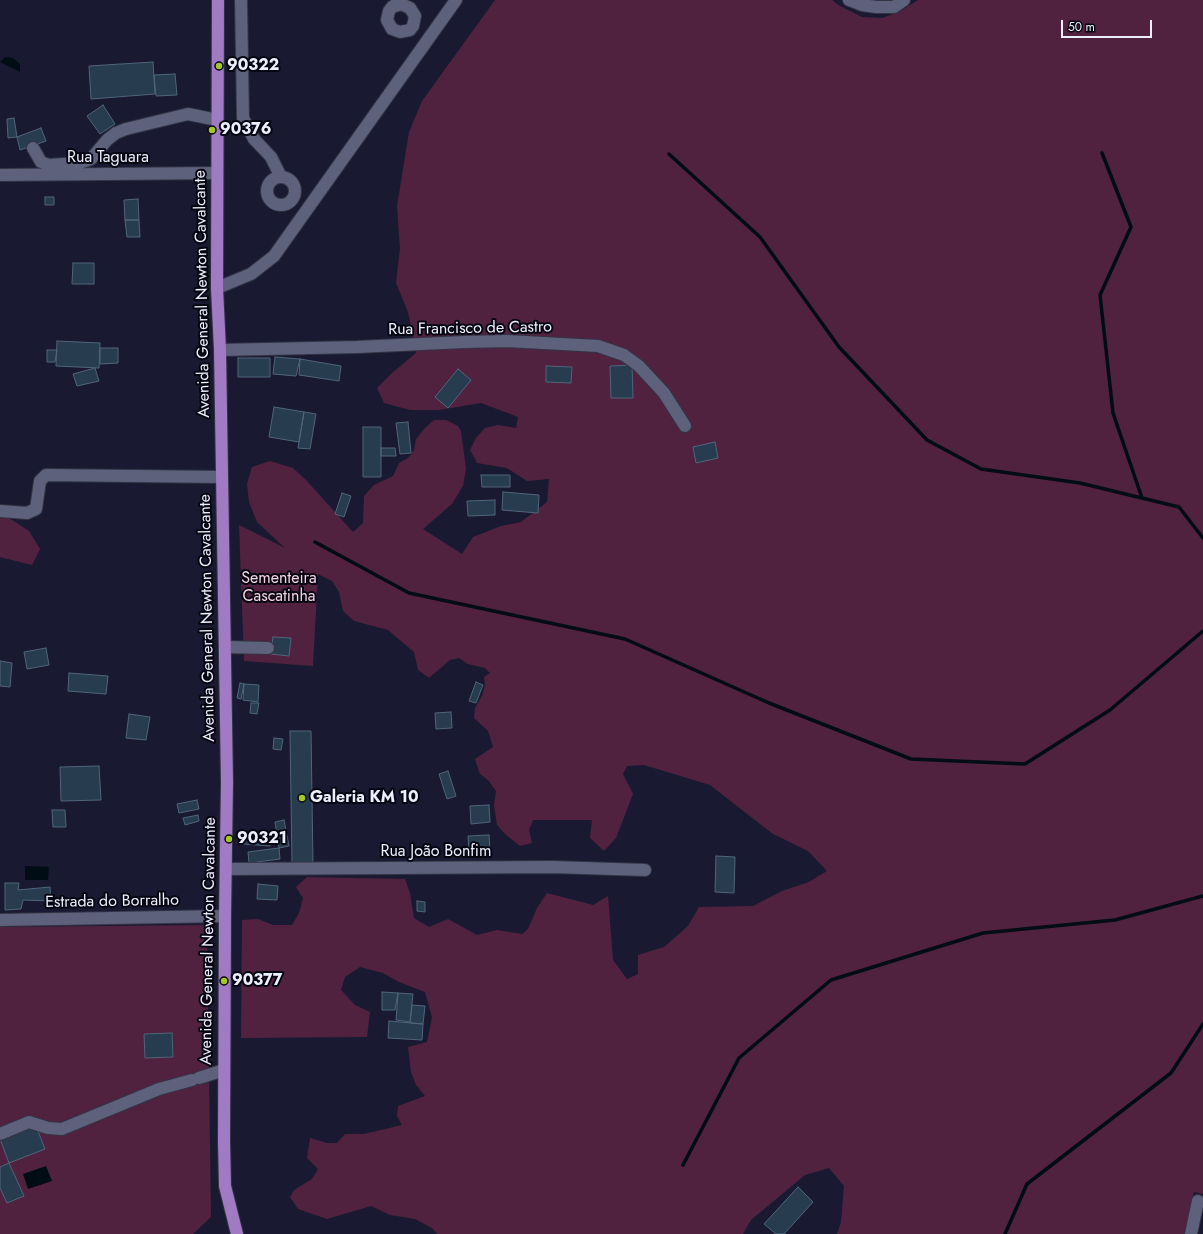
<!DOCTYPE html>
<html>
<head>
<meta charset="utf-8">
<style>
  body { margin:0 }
  #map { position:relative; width:1203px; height:1234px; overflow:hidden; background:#191a31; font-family:Jost,sans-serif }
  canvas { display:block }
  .scale { position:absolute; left:1061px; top:20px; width:91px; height:18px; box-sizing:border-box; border:2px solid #edefff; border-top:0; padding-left:5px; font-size:12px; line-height:14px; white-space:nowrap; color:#edefff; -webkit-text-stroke:3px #060610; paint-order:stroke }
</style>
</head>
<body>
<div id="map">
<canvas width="1203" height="1234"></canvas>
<div class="scale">50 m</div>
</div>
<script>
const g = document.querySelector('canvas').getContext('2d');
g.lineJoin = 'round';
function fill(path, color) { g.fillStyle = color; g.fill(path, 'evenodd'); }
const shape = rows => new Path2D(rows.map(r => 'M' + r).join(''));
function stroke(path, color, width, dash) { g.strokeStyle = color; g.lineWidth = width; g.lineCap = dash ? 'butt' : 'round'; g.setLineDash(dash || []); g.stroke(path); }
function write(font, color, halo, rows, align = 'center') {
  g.font = font + ' Jost,sans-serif'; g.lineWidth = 4; g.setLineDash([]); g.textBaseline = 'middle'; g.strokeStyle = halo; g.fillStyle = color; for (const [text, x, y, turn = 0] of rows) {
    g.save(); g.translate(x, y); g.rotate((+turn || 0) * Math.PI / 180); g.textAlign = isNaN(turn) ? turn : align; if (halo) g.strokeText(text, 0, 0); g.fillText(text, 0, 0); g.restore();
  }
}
const green = shape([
  [495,0,832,0,838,5,862,17,882,18,899,12,918,0,1203,0,1203,1194,1194,1192,1184,1234,837,1234,841,1222,844,1186,829,1168,805,1175,751,1220,743,1234,437,1234,432,1228,415,1219,390,1215,371,1206,327,1219,298,1209,290,1197,294,1190,312,1179,318,1169,307,1158,310,1138,327,1143,337,1143,345,1134,364,1134,402,1125,397,1116,398,1106,425,1096,416,1085,411,1072,408,1047,427,1042,432,1017,425,992,399,982,383,973,360,967,345,977,341,990,355,1005,370,1012,367,1037,241,1038,242,920,258,919,273,925,292,925,299,913,303,898,296,887,307,877,405,879,410,893,414,918,429,927,448,919,477,935,497,930,522,934,528,929,537,908,547,893,593,905,608,896,613,960,627,979,638,974,638,955,664,947,688,926,699,907,753,906,782,891,809,882,827,871,808,851,773,834,710,785,644,765,627,766,623,774,633,794,616,838,604,851,590,838,592,820,533,820,529,830,532,843,520,846,505,834,497,825,494,805,496,791,489,781,480,774,475,759,493,747,488,731,474,718,475,708,482,696,485,684,484,677,490,673,485,668,468,664,459,658,450,660,429,678,418,670,414,652,388,630,354,621,343,611,339,592,332,581,318,574,313,666,244,661,239,525,285,548,257,522,249,502,247,484,252,467,270,461,293,468,306,480,353,532,363,523,364,496,374,485,393,476,399,463,408,458,414,450,416,439,425,428,434,420,446,420,458,426,461,431,466,469,463,486,452,504,423,529,462,554,473,537,501,526,521,522,547,502,549,479,527,481,507,468,477,463,470,450,476,438,485,428,498,425,516,428,518,417,481,403,439,410,410,410,384,403,377,388,392,373,416,353,408,312,396,283,400,248,397,206,409,132,422,101],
  [0,512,29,531,40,549,32,565,0,557],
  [207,925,211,1217,193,1234,0,1234,0,927]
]);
const water = shape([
  [5,57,13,58,20,64,20,72,0,62],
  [25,866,49,867,48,880,25,880],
  [46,1166,52,1181,28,1189,23,1174]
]);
const stream = shape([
  [1102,153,1131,227,1100,295,1113,413,1142,498],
  [669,154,760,237,839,347,927,440,981,469,1080,483,1179,507,1203,538],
  [315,542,409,593,625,639,769,703,911,759,1025,764,1110,710,1203,631],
  [683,1165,739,1058,831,980,983,933,1115,920,1203,896],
  [1005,1234,1027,1184,1171,1073,1203,1024]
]);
const building = shape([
  [153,62,155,94,91,99,89,66,153,62],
  [175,74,177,95,156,96,154,75,175,74],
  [103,105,115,124,100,134,87,116,103,105],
  [14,118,17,137,8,138,7,119,14,118],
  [41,128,46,141,20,150,17,137,41,128],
  [45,197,54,197,54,205,45,205,45,197],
  [138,199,139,220,125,220,124,200,138,199],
  [125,220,139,220,140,237,127,237,125,220],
  [73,263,94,263,94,284,72,284,73,263],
  [57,341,100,343,99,368,56,366,57,341],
  [100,348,118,348,118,363,100,364,100,348],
  [47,350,57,350,55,362,47,362,47,350],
  [275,357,300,359,296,376,273,374,275,357],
  [238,358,270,358,270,377,238,377,238,358],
  [300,359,341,366,339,381,299,375,300,359],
  [632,365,633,398,611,398,610,366,632,365],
  [546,366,572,367,571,383,546,382,546,366],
  [95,368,99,381,77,386,73,374,95,368],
  [458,369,471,380,448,408,435,397,458,369],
  [274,407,304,412,299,442,269,437,274,407],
  [304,412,316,414,310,449,298,448,304,412],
  [408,422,411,453,400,454,396,423,408,422],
  [363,427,381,427,381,477,363,477,363,427],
  [715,442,718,458,696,463,693,447,715,442],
  [381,448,395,448,396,456,381,456,381,448],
  [481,475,510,475,510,487,482,487,481,475],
  [503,492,539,495,538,513,502,510,503,492],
  [342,493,351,496,344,517,335,514,342,493],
  [495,500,495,515,468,516,467,501,495,500],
  [273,637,291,638,289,656,271,654,273,637],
  [46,648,49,665,27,669,24,652,46,648],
  [0,661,12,663,10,687,0,686,0,661],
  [69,673,108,676,106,694,68,691,69,673],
  [476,682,483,685,476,703,469,701,476,682],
  [240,683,244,684,241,699,237,698,240,683],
  [244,684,259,685,258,702,243,700,244,684],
  [251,703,259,703,257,714,250,713,251,703],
  [451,712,452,728,436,729,435,713,451,712],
  [129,714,150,717,146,740,126,738,129,714],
  [290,731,311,731,313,865,292,865,290,731],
  [274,738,283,739,281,750,273,749,274,738],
  [99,766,101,800,61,801,60,767,99,766],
  [448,771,456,796,447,799,439,774,448,771],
  [197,800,199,809,179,813,177,804,197,800],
  [489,805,490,822,471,824,470,806,489,805],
  [52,810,65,810,66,827,53,827,52,810],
  [198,815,199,821,185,825,183,818,198,815],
  [284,820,289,846,279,848,275,822,284,820],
  [243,834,270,835,270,846,243,844,243,834],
  [489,835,490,851,469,851,468,836,489,835],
  [279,848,280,859,249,863,248,852,279,848],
  [716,856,735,857,734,893,715,892,716,856],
  [5,883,19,883,18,890,50,887,51,901,23,900,21,909,5,910,5,883],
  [258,884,278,886,277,900,257,899,258,884],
  [417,901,425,902,425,912,417,911,417,901],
  [382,992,398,993,395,1010,382,1010,382,992],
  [398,993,413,994,410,1022,396,1020,398,993],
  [412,1005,425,1006,423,1024,410,1023,412,1005],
  [389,1021,423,1024,422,1040,388,1038,389,1021],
  [172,1033,173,1057,145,1058,144,1034,172,1033],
  [36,1126,45,1149,9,1163,0,1139,36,1126],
  [9,1163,24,1196,7,1203,0,1188,0,1167,9,1163],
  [798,1187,813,1202,784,1234,776,1234,764,1224,798,1187]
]);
const minor = shape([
  [241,0,243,118,254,139,271,157,281,177],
  [397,0,401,4,410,8,415,16,413,26,410,30,400,32,392,29,387,20,389,11,392,7,401,4],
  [849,0,862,5,876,7,894,7,904,0],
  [33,148,41,162,49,165,79,163,91,159,107,140,116,133,126,129,188,114,217,120],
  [0,175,216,173],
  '267 191a14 14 0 1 1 28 0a14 14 0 1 1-28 0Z',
  [217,288,251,274,274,256,456,0],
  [220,350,357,347,464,342,507,341,598,346,624,355,639,366,664,393,685,426],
  [0,511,27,513,36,509,40,481,46,475,222,477],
  [225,647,268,648],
  [226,869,552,867,645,870],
  [0,920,225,916],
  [199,1078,224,1070],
  [0,1134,29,1122,48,1128,62,1129,159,1089,192,1080],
  [1191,1234,1198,1201]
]);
const major = shape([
  [218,0,217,288,220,350,227,782,225,916,224,1141,225,1186,237,1234]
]);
const markers = [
  [219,66,4,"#a4c824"],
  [212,130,4,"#a4c824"],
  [302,798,4,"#a4c824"],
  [229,839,4,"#a4c824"],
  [224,981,4,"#a4c824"]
];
const poiNames = [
  ["90322",227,66],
  ["90376",220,130],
  ["Galeria KM 10",310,798],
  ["90321",237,839],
  ["90377",232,981]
];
const streetNames = [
  ["Rua Taguara",108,158],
  ["Avenida General Newton Cavalcante",203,294,-91],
  ["Rua Francisco de Castro",470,329,-1],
  ["Avenida General Newton Cavalcante",208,618,-91],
  ["Rua João Bonfim",436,852],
  ["Estrada do Borralho",112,902,-1],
  ["Avenida General Newton Cavalcante",209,941,-89]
];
const parkNames = [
  ["Sementeira",279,579],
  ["Cascatinha",279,597]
];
fill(green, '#50223f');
fill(water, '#000d14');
stroke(stream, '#000d14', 3.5);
fill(building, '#273c4f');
stroke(building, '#50657b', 1);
stroke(minor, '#333446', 14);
stroke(major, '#333446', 14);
stroke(minor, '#5e617c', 12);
stroke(major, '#a07ac3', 12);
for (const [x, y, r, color] of markers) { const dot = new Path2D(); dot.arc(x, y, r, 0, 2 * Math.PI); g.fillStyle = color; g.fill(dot); stroke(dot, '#060610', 1.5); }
write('bold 16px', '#edefff', '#060610', poiNames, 'left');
write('16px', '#edefff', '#060610', streetNames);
write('16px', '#f5d1e5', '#060610', parkNames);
</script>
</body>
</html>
